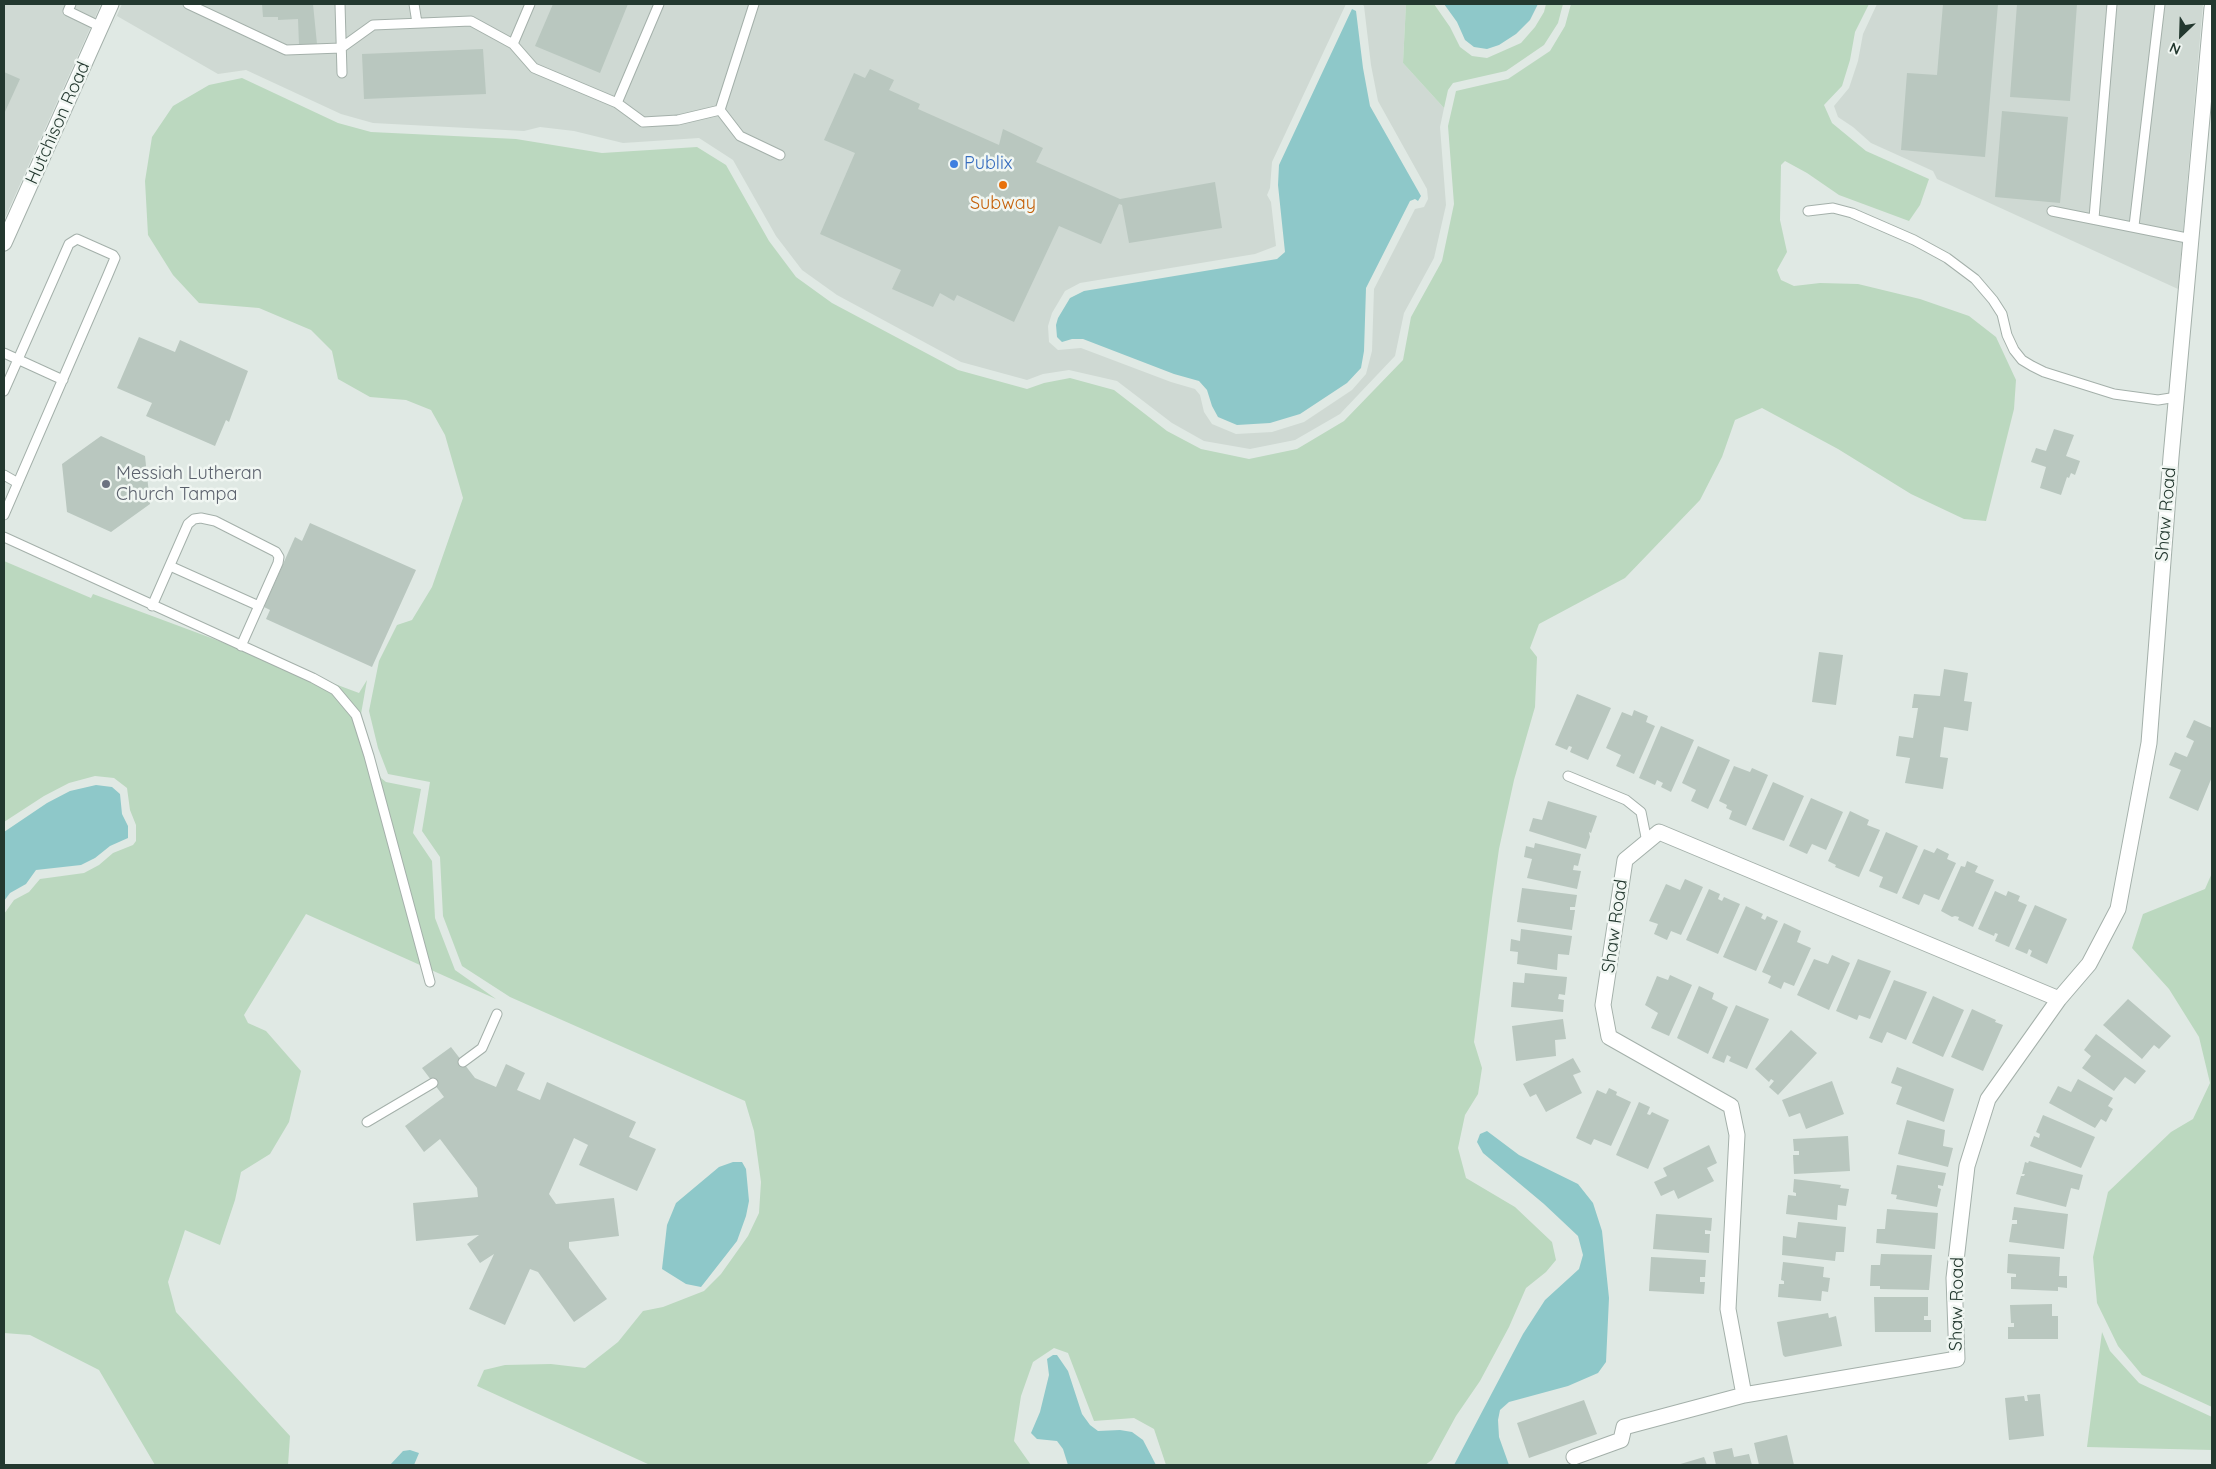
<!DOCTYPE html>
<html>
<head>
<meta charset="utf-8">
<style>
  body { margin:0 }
  #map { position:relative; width:2216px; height:1469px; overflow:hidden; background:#e0e9e4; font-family:Quicksand,sans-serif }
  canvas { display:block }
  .frame { position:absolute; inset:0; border:5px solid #23382f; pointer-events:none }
  .north { position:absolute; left:2156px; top:10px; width:50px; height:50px; -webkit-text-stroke:4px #f0f6f2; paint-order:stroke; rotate:204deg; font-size:14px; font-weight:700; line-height:20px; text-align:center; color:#23382f }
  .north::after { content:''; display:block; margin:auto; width:18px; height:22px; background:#23382f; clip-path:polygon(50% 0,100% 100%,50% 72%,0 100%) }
</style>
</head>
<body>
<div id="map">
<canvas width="2216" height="1469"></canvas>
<div class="frame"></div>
<div class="north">N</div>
</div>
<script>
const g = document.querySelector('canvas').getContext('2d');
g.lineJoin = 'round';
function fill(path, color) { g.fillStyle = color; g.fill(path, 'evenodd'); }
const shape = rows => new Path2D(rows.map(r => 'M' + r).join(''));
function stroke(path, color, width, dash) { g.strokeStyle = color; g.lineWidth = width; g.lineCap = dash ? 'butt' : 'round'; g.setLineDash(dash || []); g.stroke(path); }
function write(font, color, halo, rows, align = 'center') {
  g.font = font + ' Quicksand,sans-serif'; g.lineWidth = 5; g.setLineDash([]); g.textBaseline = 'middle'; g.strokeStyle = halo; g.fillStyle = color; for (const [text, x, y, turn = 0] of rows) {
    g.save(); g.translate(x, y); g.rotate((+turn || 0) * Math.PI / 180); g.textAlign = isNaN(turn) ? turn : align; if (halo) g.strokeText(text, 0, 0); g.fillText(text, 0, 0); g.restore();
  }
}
const built = shape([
  [4,4,101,4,4,220],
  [122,4,1346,4,1272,162,1270,188,1267,195,1271,202,1276,246,1255,254,1080,283,1065,291,1052,313,1048,326,1049,342,1058,350,1081,348,1171,382,1195,389,1200,395,1204,412,1212,424,1236,434,1272,432,1304,422,1352,390,1366,374,1372,351,1374,289,1415,209,1424,207,1428,199,1427,189,1378,101,1371,65,1364,6,1362,4,1406,4,1403,63,1444,108,1440,127,1446,205,1434,258,1404,313,1395,356,1340,414,1295,440,1250,449,1204,441,1172,423,1117,381,1069,370,1043,374,1027,380,961,362,837,295,802,270,776,236,733,160,699,138,623,143,574,131,540,127,524,131,373,123,341,114,246,70,218,74,117,16,110,31],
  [1877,4,2203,4,2178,289,1937,179,1933,171,1871,143,1853,127,1838,117,1834,106,1849,88,1858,61,1863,34]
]);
const green = shape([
  [1406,4,1434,4,1450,27,1460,47,1472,56,1487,58,1521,43,1535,27,1544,12,1546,4,1563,4,1558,23,1544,45,1506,71,1453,83,1448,90,1444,108,1403,63],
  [1571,4,1869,4,1855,32,1850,60,1842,86,1824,105,1832,123,1866,151,1929,179,1920,205,1909,221,1839,195,1807,173,1785,161,1781,165,1780,220,1787,252,1777,270,1781,280,1794,286,1820,283,1858,284,1920,299,1969,316,1996,337,2016,380,2014,409,1986,521,1964,519,1911,494,1838,449,1762,408,1735,420,1722,457,1700,500,1625,578,1539,624,1530,648,1537,657,1535,707,1514,780,1499,849,1492,898,1474,1042,1482,1068,1478,1094,1465,1115,1458,1148,1466,1178,1515,1207,1552,1242,1556,1260,1546,1272,1526,1288,1509,1327,1480,1381,1456,1416,1432,1460,1425,1465,1166,1465,1154,1429,1134,1418,1094,1421,1068,1353,1054,1348,1033,1362,1021,1396,1014,1441,1031,1465,650,1465,477,1386,484,1370,505,1365,551,1364,585,1368,618,1342,643,1311,663,1307,704,1291,721,1274,748,1236,759,1213,761,1182,754,1131,745,1101,510,997,462,966,443,916,440,857,422,831,430,782,388,774,378,748,369,711,379,661,397,625,412,620,432,587,463,498,445,435,431,410,406,400,370,397,338,379,332,351,311,330,259,308,199,303,173,275,148,235,145,181,152,137,173,106,209,85,242,78,338,123,371,132,516,139,602,153,697,147,726,165,769,241,796,277,832,303,958,370,1027,389,1044,383,1070,378,1114,390,1167,431,1201,449,1249,459,1297,449,1344,421,1403,360,1411,317,1442,261,1454,204,1448,126,1456,91,1508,79,1550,51,1565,26],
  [4,561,91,598,93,594,359,693,367,680,361,714,370,751,381,778,386,782,421,789,413,833,432,861,435,918,455,970,496,999,306,914,244,1015,248,1023,266,1031,301,1071,289,1122,270,1154,241,1172,235,1200,220,1245,185,1230,168,1282,176,1312,290,1436,288,1465,155,1465,99,1370,30,1335,4,1333,4,914,14,900,29,892,40,879,84,873,99,865,113,853,133,845,136,841,136,825,130,810,127,788,114,778,95,776,69,783,44,796,4,822],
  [2212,873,2212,1407,2142,1375,2118,1346,2097,1303,2093,1257,2108,1192,2171,1132,2193,1119,2210,1083,2199,1037,2169,989,2132,948,2143,914,2205,889],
  [2102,1332,2110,1351,2139,1383,2212,1417,2212,1450,2087,1447]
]);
const water = shape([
  [1444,4,1538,4,1530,20,1516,34,1499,45,1487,49,1474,47,1465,40,1457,22],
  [1352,9,1356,11,1363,68,1370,106,1421,196,1418,201,1415,199,1410,201,1366,288,1364,351,1361,368,1347,383,1300,414,1270,423,1237,425,1218,417,1212,406,1207,390,1199,381,1174,374,1083,339,1072,339,1062,342,1057,337,1056,325,1058,318,1070,298,1084,291,1277,259,1285,252,1278,185,1279,165],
  [96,785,112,787,120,794,122,814,128,826,128,838,110,846,95,858,81,865,36,870,26,884,10,893,4,901,4,832,47,803,70,791],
  [1487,1131,1519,1155,1578,1184,1593,1203,1602,1231,1609,1298,1606,1362,1598,1373,1568,1386,1509,1402,1500,1410,1498,1420,1499,1437,1509,1465,1454,1465,1523,1334,1545,1300,1579,1269,1583,1255,1578,1236,1544,1204,1483,1153,1477,1142,1480,1134],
  [733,1162,742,1162,746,1169,749,1201,746,1216,737,1241,701,1287,686,1284,662,1269,667,1225,676,1203,719,1167],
  [1053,1355,1057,1355,1068,1371,1082,1414,1090,1425,1098,1431,1120,1430,1132,1432,1143,1440,1156,1465,1068,1465,1063,1449,1057,1441,1037,1439,1031,1433,1040,1412,1049,1375,1047,1359],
  [410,1450,419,1453,414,1465,390,1465,403,1451]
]);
const building = shape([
  [262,4,313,4,317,44,299,45,298,19,278,20,278,17,263,17],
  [553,4,628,4,600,73,535,46],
  [1943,4,1998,4,1985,157,1901,150,1907,73,1937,75],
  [2017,4,2077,4,2070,101,2010,97],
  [483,49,486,94,364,99,362,54],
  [870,69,894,80,889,90,920,104,918,109,999,145,1003,129,1043,148,1036,162,1120,199,1215,182,1222,228,1129,243,1122,205,1119,204,1101,244,1059,226,1014,322,957,295,954,301,940,293,933,307,892,289,901,270,820,234,855,153,824,140,854,73,865,78],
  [4,72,20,79,4,114],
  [2002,111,2068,117,2060,203,1995,197],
  [139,337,175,352,180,340,248,371,229,422,226,420,215,446,146,416,152,403,117,388],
  [2054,429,2074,435,2066,456,2080,461,2075,475,2071,473,2069,478,2067,477,2061,495,2040,488,2046,467,2031,462,2036,448,2046,451],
  [101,436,145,456,150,504,111,532,67,512,62,464],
  [310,523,416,570,372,667,266,619,270,610,264,607,295,537,302,541],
  [1819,652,1843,655,1836,705,1812,702],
  [1944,669,1968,673,1964,701,1972,702,1968,731,1944,727,1940,757,1948,758,1943,789,1905,783,1910,758,1896,756,1899,736,1913,738,1918,708,1912,708,1914,694,1940,696],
  [1577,694,1611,708,1588,760,1570,752,1572,747,1569,746,1567,750,1555,745],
  [1634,710,1648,716,1646,722,1655,726,1634,774,1616,766,1621,755,1606,748,1622,712,1632,716],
  [2194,720,2212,728,2212,777,2198,811,2169,798,2181,770,2169,765,2175,752,2187,757,2194,741,2186,737],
  [1661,726,1694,740,1671,792,1661,787,1663,783,1657,780,1655,785,1639,778],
  [1698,746,1730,760,1708,809,1691,801,1696,790,1682,783],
  [1734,766,1750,772,1752,768,1768,775,1746,826,1729,819,1732,811,1726,808,1727,805,1719,801],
  [1773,782,1804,796,1784,841,1752,829],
  [1811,798,1843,812,1826,850,1812,844,1807,854,1789,846],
  [1548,801,1597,816,1591,833,1589,832,1590,837,1586,849,1529,831,1533,818,1542,820],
  [1850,811,1869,820,1867,825,1880,830,1859,877,1835,867,1836,865,1828,861],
  [1886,832,1918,846,1897,894,1879,887,1883,877,1869,871],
  [1535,843,1581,854,1578,866,1574,865,1573,870,1581,871,1577,889,1527,878,1532,859,1524,857,1526,846,1534,848],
  [1937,848,1949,854,1947,859,1956,863,1939,900,1924,894,1919,905,1902,898,1924,849,1934,853],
  [1967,861,1978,866,1975,872,1994,880,1973,927,1958,920,1959,917,1955,916,1952,917,1941,911,1961,866,1965,867],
  [1685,879,1703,887,1681,935,1671,931,1667,940,1654,934,1658,924,1649,921,1666,884,1680,890],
  [1522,888,1577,895,1575,907,1570,907,1570,910,1575,910,1572,930,1517,922],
  [1709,889,1720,894,1718,899,1722,901,1724,897,1740,904,1718,954,1686,940],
  [1995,891,2006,896,2008,891,2020,896,2018,901,2027,905,2009,947,1995,941,1998,934,1995,933,1994,936,1978,929],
  [2035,905,2067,919,2047,964,2030,956,2032,951,2029,949,2027,954,2015,949],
  [1746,906,1763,914,1761,918,1765,920,1767,916,1778,921,1756,971,1723,957],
  [1784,923,1801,931,1797,942,1811,948,1794,986,1784,982,1781,989,1768,983,1771,976,1762,972],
  [1521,929,1572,936,1569,955,1558,954,1557,970,1517,964,1518,952,1510,951,1511,939,1520,941],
  [1832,955,1850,963,1829,1010,1797,995,1814,959,1828,964],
  [1858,959,1891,971,1870,1019,1859,1015,1857,1020,1836,1011],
  [1525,973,1567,977,1565,995,1559,994,1558,999,1564,1000,1563,1012,1511,1007,1513,982,1524,983],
  [1670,975,1692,985,1669,1036,1651,1028,1658,1013,1645,1005,1657,976,1668,980],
  [1894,980,1927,992,1906,1040,1887,1032,1882,1043,1869,1038],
  [1699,986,1714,993,1712,999,1728,1007,1708,1054,1677,1038],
  [1933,996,1964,1010,1943,1057,1912,1043],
  [2128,999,2171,1036,2159,1049,2154,1045,2142,1059,2103,1025],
  [1736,1005,1769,1019,1747,1069,1729,1061,1731,1057,1727,1055,1724,1063,1712,1058],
  [1972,1009,1996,1020,1995,1022,2003,1025,1983,1071,1951,1057],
  [1563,1019,1566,1039,1555,1040,1556,1056,1516,1061,1512,1026],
  [1791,1030,1817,1053,1778,1095,1769,1087,1774,1081,1771,1079,1769,1082,1755,1069],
  [2096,1034,2146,1071,2135,1084,2125,1077,2114,1091,2082,1068,2091,1056,2084,1050],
  [451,1047,475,1078,496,1087,506,1064,525,1073,517,1090,540,1100,547,1082,636,1122,629,1137,656,1149,637,1191,579,1165,588,1145,574,1138,549,1194,556,1204,614,1198,619,1236,569,1242,569,1248,607,1299,574,1322,538,1272,530,1269,505,1325,469,1309,494,1254,480,1263,467,1244,479,1235,416,1241,413,1203,478,1197,477,1188,440,1139,424,1152,405,1126,444,1097,422,1068],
  [1573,1058,1581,1072,1573,1075,1582,1093,1546,1112,1536,1094,1530,1097,1523,1084],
  [1897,1067,1954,1089,1944,1122,1896,1104,1902,1087,1891,1083],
  [2078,1079,2113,1098,2108,1106,2113,1109,2106,1122,2101,1119,2095,1128,2049,1103,2058,1086,2071,1092],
  [1832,1081,1844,1114,1806,1129,1800,1113,1789,1117,1782,1100],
  [1609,1088,1617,1092,1616,1095,1631,1102,1611,1146,1594,1139,1591,1145,1576,1138,1597,1090,1606,1094],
  [1639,1102,1650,1107,1647,1114,1650,1115,1652,1112,1669,1120,1648,1169,1616,1155],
  [2043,1115,2095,1137,2081,1168,2030,1146,2034,1136,2039,1138,2040,1134,2036,1132],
  [1907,1120,1945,1130,1943,1146,1953,1148,1948,1167,1898,1154],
  [1848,1136,1850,1171,1794,1174,1793,1155,1799,1155,1799,1151,1794,1151,1793,1139],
  [1709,1145,1717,1163,1707,1168,1714,1181,1678,1199,1674,1190,1661,1196,1654,1182,1667,1176,1663,1168],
  [2029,1161,2083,1175,2079,1190,2071,1188,2066,1207,2016,1194,2021,1176,2024,1176,2025,1174,2022,1174,2025,1162,2028,1163],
  [1897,1165,1946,1173,1943,1186,1938,1185,1938,1188,1941,1189,1937,1207,1896,1199,1897,1195,1891,1194],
  [1794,1179,1841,1185,1840,1188,1849,1189,1846,1206,1838,1205,1837,1220,1786,1214,1788,1195,1796,1196,1796,1193,1793,1192],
  [2014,1207,2068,1214,2064,1249,2009,1242,2012,1224,2017,1224,2017,1220,2012,1220],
  [1887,1209,1938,1213,1935,1249,1876,1243,1877,1229,1885,1229],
  [1656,1214,1712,1218,1711,1231,1705,1230,1705,1234,1710,1234,1709,1253,1653,1249],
  [1798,1222,1846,1227,1844,1252,1836,1252,1835,1261,1782,1255,1783,1236,1796,1238],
  [1881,1254,1932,1255,1929,1290,1880,1289,1880,1286,1870,1286,1871,1265,1880,1265],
  [2008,1254,2060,1257,2059,1276,2067,1276,2067,1288,2058,1287,2058,1291,2011,1289,2011,1277,2016,1277,2016,1274,2007,1273],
  [1651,1257,1706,1260,1705,1277,1700,1277,1700,1282,1705,1282,1704,1294,1649,1291],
  [1783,1262,1824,1267,1823,1277,1830,1278,1828,1292,1822,1291,1821,1301,1778,1297,1779,1284,1784,1284,1784,1281,1781,1280],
  [1874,1297,1928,1297,1928,1316,1924,1316,1924,1320,1931,1320,1931,1332,1875,1332],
  [2052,1304,2052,1316,2058,1316,2058,1339,2008,1339,2008,1327,2014,1327,2014,1323,2011,1323,2010,1305],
  [1828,1313,1829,1318,1836,1316,1842,1346,1785,1357,1783,1355,1777,1322],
  [2040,1394,2044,1436,2009,1440,2005,1398,2024,1396,2025,1401,2028,1401,2027,1395],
  [1584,1400,1597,1434,1529,1458,1517,1423],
  [1787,1435,1794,1465,1759,1465,1754,1443],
  [1732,1448,1734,1457,1749,1454,1752,1465,1716,1465,1713,1452],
  [1704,1457,1707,1465,1677,1465]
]);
const service = shape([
  [71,4,68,11,101,27],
  [188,4,286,50,341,48,373,25,471,21,513,44,534,68,617,103],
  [340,4,342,73],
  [414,4,417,23],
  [659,4,617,103,643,122,678,120,720,110,740,136,780,155],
  [513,44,530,4],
  [720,110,754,4],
  [1808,211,1833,208,1852,213,1914,240,1947,258,1975,279,1993,300,2002,314,2007,335,2014,350,2022,360,2032,366,2044,372,2114,394,2158,400,2177,397],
  [2052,211,2192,239],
  [2094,218,2112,4],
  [2134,226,2160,4],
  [4,353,63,380],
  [4,391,69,244,77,239,113,255,115,258,107,277,4,515],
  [4,475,18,483],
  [4,537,313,678,335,690,356,715,369,756,430,982],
  [170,566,259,606],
  [152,606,188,524,194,519,201,518,215,521,276,552,279,557,278,563,241,646],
  [1568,776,1626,800,1641,812,1647,842],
  [463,1062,482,1048,497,1014],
  [367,1122,433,1083]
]);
const minor = shape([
  [1744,1395,1728,1309,1737,1135,1731,1106,1609,1037,1603,1005,1625,860,1659,832,2059,999],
  [1574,1457,1621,1440,1624,1427,1744,1395,1957,1359,1954,1278,1967,1166,1988,1099,2059,999,2089,964,2118,909,2149,743,2171,457,2212,8]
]);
const tertiary = shape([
  [4,243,111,4]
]);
const markers = [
  [954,164,5,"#3f7fe0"],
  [1003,185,5,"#e8710a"],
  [106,484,5,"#6b7280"]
];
const streetNames = [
  ["Hutchison Road",58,123,-66],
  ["Shaw Road",2166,514,-85],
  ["Shaw Road",1615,926,-82],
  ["Shaw Road",1957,1304,-89]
];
const shopNames = [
  ["Publix",964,164]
];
const foodNames = [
  ["Subway",1003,204]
];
const worshipNames = [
  ["Messiah Lutheran",116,474],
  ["Church Tampa",116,495]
];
fill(built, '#cfd9d3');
fill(green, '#bbd8bf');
fill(water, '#8ec8c9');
fill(building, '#b9c7bf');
stroke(service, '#a4b0aa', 11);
stroke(minor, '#a4b0aa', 17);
stroke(tertiary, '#a4b0aa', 17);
stroke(service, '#fff', 9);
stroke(minor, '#fff', 15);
stroke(tertiary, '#fff', 15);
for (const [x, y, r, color] of markers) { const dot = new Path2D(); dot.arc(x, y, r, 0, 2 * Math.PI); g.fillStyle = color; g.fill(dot); stroke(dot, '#f0f6f2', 2); }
write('18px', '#23382f', '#f0f6f2', streetNames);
write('18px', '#366cbe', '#f0f6f2', shopNames, 'left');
write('18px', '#c56008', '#f0f6f2', foodNames);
write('18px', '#5b616d', '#f0f6f2', worshipNames, 'left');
</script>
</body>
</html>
